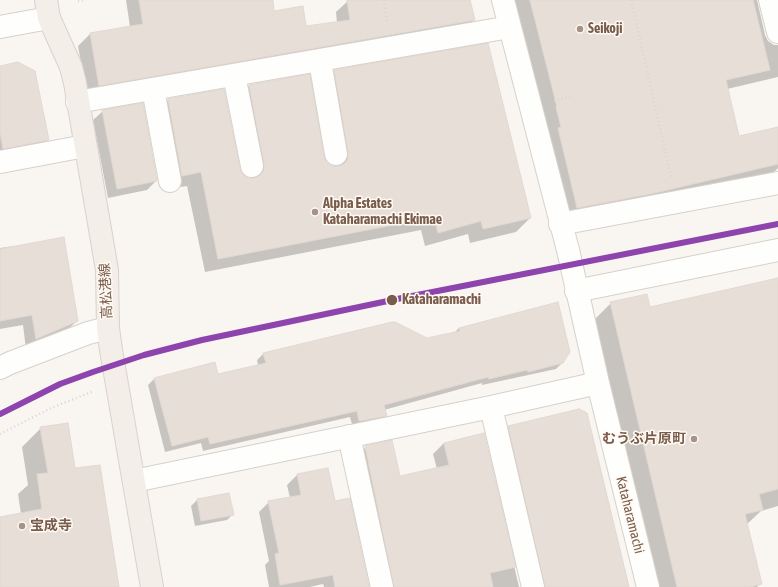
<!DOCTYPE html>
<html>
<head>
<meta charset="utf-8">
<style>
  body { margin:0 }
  canvas { display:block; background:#f9f5f0 }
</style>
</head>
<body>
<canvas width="778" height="587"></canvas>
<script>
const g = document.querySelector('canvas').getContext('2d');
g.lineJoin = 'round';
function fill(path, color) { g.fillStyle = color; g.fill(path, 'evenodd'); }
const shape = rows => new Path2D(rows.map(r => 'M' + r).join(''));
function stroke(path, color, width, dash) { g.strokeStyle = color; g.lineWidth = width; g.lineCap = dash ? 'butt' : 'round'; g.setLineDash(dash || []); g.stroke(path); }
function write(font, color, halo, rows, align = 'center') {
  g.font = font + ' "Asap Condensed","Noto Sans JP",sans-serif'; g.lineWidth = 3; g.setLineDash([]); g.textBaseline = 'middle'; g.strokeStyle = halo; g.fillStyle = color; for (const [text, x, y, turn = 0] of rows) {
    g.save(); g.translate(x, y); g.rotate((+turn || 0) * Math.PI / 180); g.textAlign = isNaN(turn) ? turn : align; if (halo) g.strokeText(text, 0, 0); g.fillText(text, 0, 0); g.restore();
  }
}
const shadow = shape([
  [126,0,272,0,274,12,305,27,337,23,336,12,348,1,469,0,474,20,462,32,87,97,78,46,90,34,130,27],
  [514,0,778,0,778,77,727,89,738,137,778,128,778,168,771,175,565,220],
  [757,0,761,0,778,42,778,45,774,45,768,41,765,35],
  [0,67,48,140,41,146,0,154],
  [335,71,530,218,516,232,470,243,468,234,425,246,421,230,205,272,187,186,168,189,154,114,168,100,223,90,239,169,242,175,247,179,251,179,236,100,249,86,323,156,325,162,331,167,335,167,321,85],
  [103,111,156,181,147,190,108,198,93,120],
  [14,246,77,321,66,331,26,349,23,325,0,329,0,248],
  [778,279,778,506,761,511,746,525,761,583,757,587,648,587,587,327,611,303,650,308],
  [459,328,563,362,556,369,482,385,482,383,384,410,385,416,379,422,353,428,350,417,203,451,201,443,165,452,148,385,155,378,218,375,258,365,257,360,264,353,427,340,454,333],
  [509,427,624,570,625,570,629,587,533,587,498,438],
  [41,428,74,470,118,587,0,587,0,518,21,514,18,494,28,485,22,447],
  [483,434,519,587,382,587,355,458,366,447,400,477,437,469,433,454,444,443],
  [327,469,334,502,368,587,324,587,323,584,310,587,269,587,265,565,269,561,259,512,269,502,290,498,287,485,297,475],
  [229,494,233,514,227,520,195,526,191,506,197,500]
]);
const building = shape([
  [139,0,273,0,274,11,303,6,306,26,350,20,347,0,470,0,475,20,99,86,90,33,143,24,139,0],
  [530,0,753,0,770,70,726,80,739,136,778,127,778,164,655,193,577,208,558,128,561,127,556,107,557,107,530,0],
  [488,43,531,218,483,229,481,221,438,233,434,217,218,259,201,172,182,176,168,99,224,89,240,169,242,174,248,178,254,178,260,175,264,170,264,164,249,85,310,74,324,156,326,162,331,166,338,166,344,164,348,159,348,152,334,70,488,43],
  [18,62,35,71,49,140,3,149,0,132,0,66,18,62],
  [143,103,157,181,117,189,102,110,143,103],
  [64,237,78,321,36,339,32,315,0,321,0,249,64,237],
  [778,278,778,489,759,494,763,510,745,514,762,584,750,587,677,587,610,302,647,294,650,307,778,278],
  [558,302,570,352,563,363,528,372,527,370,489,379,488,377,384,405,387,416,359,421,357,411,210,444,208,437,172,446,154,378,215,362,218,374,266,363,263,353,392,322,395,322,427,338,460,331,459,328,558,302],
  [579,409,587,413,629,587,545,587,508,426,579,409],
  [68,423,75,468,100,465,119,587,0,587,0,517,42,509,37,474,48,473,40,427,68,423],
  [484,433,516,567,490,573,493,587,394,587,365,446,392,440,400,476,449,465,444,443,484,433],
  [328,468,335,501,350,498,369,587,335,587,333,575,280,585,275,554,279,553,268,501,301,495,297,474,328,468],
  [229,493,234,515,201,521,197,499,229,493]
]);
const path = shape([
  [384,0,387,22],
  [631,0,671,177],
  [78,1,85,0],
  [554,101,571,96],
  [0,434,51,408,94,391]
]);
const minor = shape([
  [503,0,568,250,598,383,648,587],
  [770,0,778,32],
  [0,27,49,18],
  [320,61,336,154],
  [234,75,252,166],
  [153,89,170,181],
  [77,102,510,27],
  [0,162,85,146],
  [560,224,778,183],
  [576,291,778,250],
  [0,368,10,363,88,333,108,328],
  [491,407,533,587],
  [349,436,382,587],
  [134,481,491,407,598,383]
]);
const major = shape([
  [46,0,49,18,71,67,75,83,107,270,108,328,111,350,152,587]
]);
const rail1 = shape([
  [0,414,60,384,93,372,144,355,202,340,402,298,778,224]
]);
const markers = [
  [580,29,4,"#a69286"],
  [315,212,4,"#a69286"],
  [392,300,6,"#7a5c4d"],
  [694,439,4,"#a69286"],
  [22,526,4,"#a69286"]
];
const poiNames = [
  ["Seikoji",588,29],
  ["Alpha Estates",323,204],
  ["Kataharamachi Ekimae",323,220],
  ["むうぶ片原町",686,439,"right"],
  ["宝成寺",30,526]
];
const streetNames = [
  ["高松港線",106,291,-93],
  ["Kataharamachi",630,515,76]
];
const stopNames = [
  ["Kataharamachi",402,300]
];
fill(shadow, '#0003');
fill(building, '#e6ded7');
stroke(building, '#e2d8d2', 1);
stroke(minor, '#d7d1cb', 24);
stroke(major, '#dad1cc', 24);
stroke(path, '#dcd5d0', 2.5, [1, 3]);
stroke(minor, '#fefefd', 22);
stroke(major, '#f3eee8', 22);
stroke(rail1, '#8e44ad', 6);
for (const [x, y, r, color] of markers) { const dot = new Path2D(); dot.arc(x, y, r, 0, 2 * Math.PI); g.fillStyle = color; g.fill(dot); stroke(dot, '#fffaf3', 1.5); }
write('bold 14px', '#7a5c4d', '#fffaf3', poiNames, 'left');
write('14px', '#7a5c4d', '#fffaf3', streetNames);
write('bold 14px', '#7a5c4d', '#fffaf3', stopNames, 'left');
</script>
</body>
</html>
